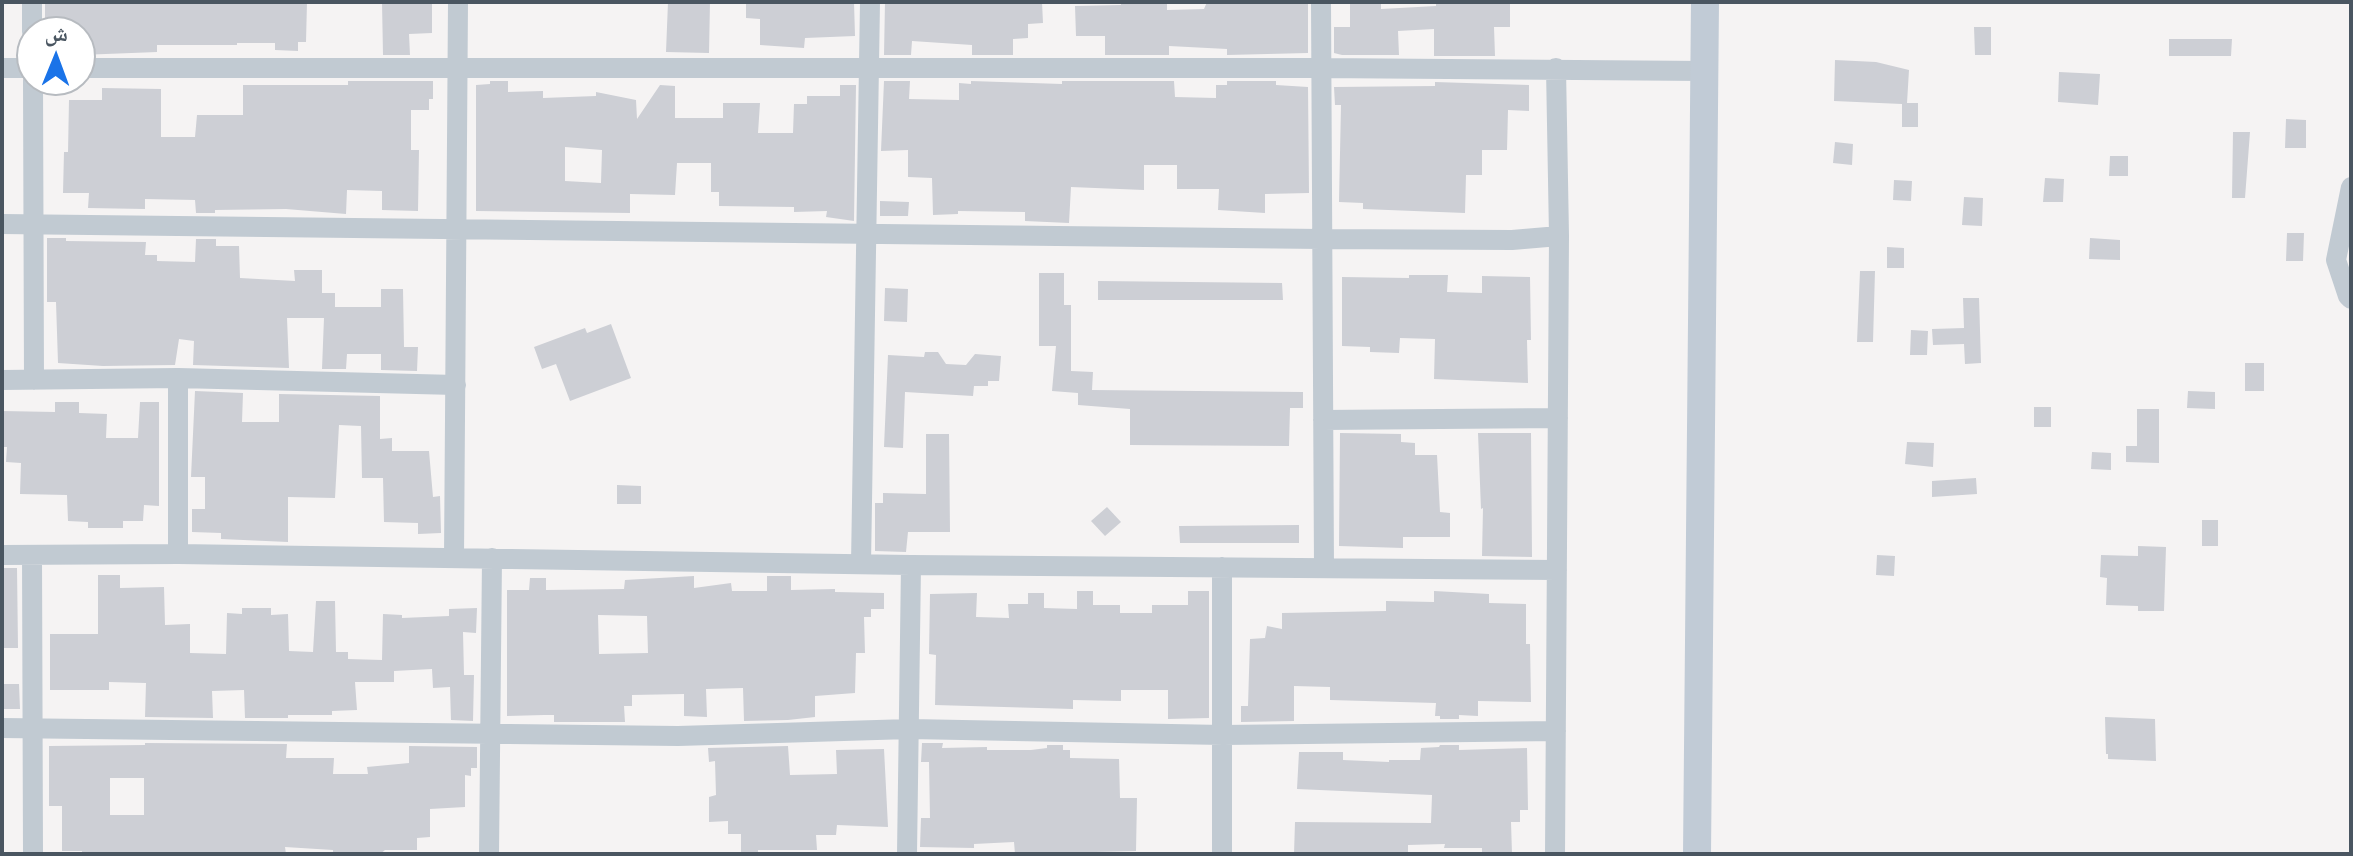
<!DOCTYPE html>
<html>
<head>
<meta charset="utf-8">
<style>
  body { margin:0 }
  #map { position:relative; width:2353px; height:856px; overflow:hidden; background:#f5f3f3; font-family:Poppins,"Noto Naskh Arabic",sans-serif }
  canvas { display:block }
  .frame { position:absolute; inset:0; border:4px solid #4a5661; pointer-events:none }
  .north { position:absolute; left:16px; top:16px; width:80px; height:80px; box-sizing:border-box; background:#fff; border:2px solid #b7bbc0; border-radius:50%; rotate:1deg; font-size:22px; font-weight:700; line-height:32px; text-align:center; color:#4a5661 }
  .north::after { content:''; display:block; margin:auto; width:28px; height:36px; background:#1a73e8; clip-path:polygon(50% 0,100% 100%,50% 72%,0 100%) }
</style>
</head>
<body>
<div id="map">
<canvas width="2353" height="856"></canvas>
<div class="frame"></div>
<div class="north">ش</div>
</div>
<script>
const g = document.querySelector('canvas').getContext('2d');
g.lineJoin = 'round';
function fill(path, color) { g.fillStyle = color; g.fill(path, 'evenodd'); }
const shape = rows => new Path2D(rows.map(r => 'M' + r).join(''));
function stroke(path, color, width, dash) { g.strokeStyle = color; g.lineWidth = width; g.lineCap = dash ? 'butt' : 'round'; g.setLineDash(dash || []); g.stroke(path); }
const building = shape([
  [45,2,307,2,306,42,298,42,298,51,275,50,275,43,237,43,237,45,157,45,157,52,80,55,80,32,45,32],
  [382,2,432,2,432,33,409,34,410,55,383,55],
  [668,2,710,2,709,53,666,52],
  [746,2,854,2,855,36,805,38,804,48,760,45,760,19,746,18],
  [885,2,1042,2,1043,23,1028,24,1028,38,1013,39,1013,55,972,55,972,45,912,41,911,55,884,55],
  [1121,2,1167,2,1167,10,1204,9,1207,2,1308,2,1308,53,1227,55,1227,49,1169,46,1169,55,1105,55,1105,36,1076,36,1075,6,1121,5],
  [1350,2,1381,2,1381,9,1436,6,1436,2,1510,2,1510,27,1494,27,1495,56,1434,56,1434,29,1398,31,1399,55,1342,55,1334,53,1334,27,1350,27],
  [1974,27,1991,27,1991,55,1975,55],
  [2169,39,2232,39,2231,56,2169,56],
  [1835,60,1876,62,1909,70,1907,103,1918,103,1918,127,1902,127,1902,104,1834,101],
  [2059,72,2100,74,2098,105,2058,102],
  [348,81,433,81,433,99,429,99,429,110,411,110,411,150,419,150,418,211,382,210,382,191,347,190,346,214,286,209,215,210,215,213,196,213,195,200,145,199,145,209,88,208,89,193,63,193,64,152,68,152,69,100,102,100,102,88,161,89,161,137,195,137,197,115,243,115,243,85,348,85],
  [490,81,508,81,508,92,543,91,543,98,596,96,596,92,636,100,637,119,660,85,675,86,675,118,723,118,723,103,760,103,758,133,793,133,794,104,807,104,807,96,840,96,840,85,856,85,854,221,826,217,827,211,794,212,794,207,719,206,719,192,711,192,711,163,677,163,675,195,630,194,630,213,476,211,476,85,490,84],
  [565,147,602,150,601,183,565,181],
  [884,81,910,81,909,99,959,100,959,83,971,84,971,81,1062,84,1062,81,1174,81,1175,97,1216,98,1216,85,1227,85,1227,81,1276,81,1276,85,1308,87,1309,193,1265,194,1265,213,1218,210,1219,189,1177,189,1177,165,1144,165,1144,190,1071,187,1069,223,1025,221,1025,212,958,211,958,214,933,215,932,178,908,177,908,150,881,151],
  [1435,82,1529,85,1529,111,1508,110,1507,150,1482,150,1482,175,1466,175,1465,213,1363,209,1363,203,1339,202,1341,105,1335,105,1334,87,1435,86],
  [2286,119,2306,120,2306,148,2285,148],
  [2233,132,2250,132,2245,198,2232,198],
  [1835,142,1853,144,1852,165,1833,163],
  [2110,156,2128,156,2128,176,2109,176],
  [2045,178,2064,179,2063,202,2043,202],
  [1894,180,1912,181,1911,201,1893,200],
  [1964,197,1983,198,1982,226,1962,225],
  [880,201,909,202,908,216,880,216],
  [2287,233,2304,233,2303,261,2286,261],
  [47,238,66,238,66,241,146,242,145,255,157,255,157,261,195,262,196,239,216,239,216,246,239,246,240,278,295,281,294,270,322,270,322,293,335,293,335,307,381,307,381,289,403,289,404,347,418,347,417,371,381,370,381,354,347,354,346,369,322,369,324,318,287,318,289,368,193,365,194,341,179,339,175,365,103,366,58,363,56,302,47,302],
  [2090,238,2120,240,2120,260,2089,259],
  [1887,247,1904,248,1904,268,1887,268],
  [1860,271,1875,271,1873,342,1857,342],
  [1039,273,1064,273,1064,305,1071,305,1071,371,1093,372,1092,390,1303,392,1303,408,1290,408,1289,446,1130,445,1130,409,1078,405,1078,393,1052,391,1056,346,1039,346],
  [1409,275,1448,275,1447,292,1482,293,1482,276,1530,277,1531,340,1527,340,1528,383,1434,379,1435,339,1400,338,1399,353,1370,352,1370,347,1342,346,1342,277,1409,278],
  [1098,281,1282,283,1283,300,1098,300],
  [885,288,908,289,907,322,884,321],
  [1963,298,1979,298,1981,363,1965,364,1964,344,1933,345,1932,329,1964,328],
  [611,324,631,378,570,401,556,364,542,369,534,347,585,328,587,333],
  [1911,330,1928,331,1927,355,1910,355],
  [925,352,938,352,946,364,966,365,975,354,1001,356,999,381,988,381,988,386,974,386,973,396,905,392,903,448,884,447,888,355,924,357],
  [2245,363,2264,363,2264,391,2245,391],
  [195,391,243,393,242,422,279,422,279,394,380,396,380,439,392,438,392,451,429,451,433,497,440,496,441,533,418,534,418,523,384,522,383,478,362,478,361,426,339,425,335,498,288,497,288,542,221,539,221,533,192,532,192,509,205,509,205,477,191,477],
  [2188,391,2215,392,2215,409,2187,408],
  [55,402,79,402,79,413,107,414,106,438,138,438,140,402,159,402,159,506,144,505,143,521,123,521,123,528,88,528,88,522,68,521,67,495,20,494,21,463,6,462,7,447,2,447,2,411,55,412],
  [2034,407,2051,407,2051,427,2034,427],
  [2137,409,2159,409,2159,463,2126,462,2126,446,2137,446],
  [1340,433,1401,434,1401,442,1415,443,1415,455,1437,455,1440,512,1450,513,1450,537,1403,537,1403,548,1339,546],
  [1478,433,1531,433,1532,557,1482,556,1483,508,1481,509],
  [926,434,949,434,950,532,908,532,906,552,875,551,875,503,883,503,883,493,926,494],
  [1907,442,1934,443,1933,467,1905,464],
  [2092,452,2111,453,2111,470,2091,469],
  [1976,478,1977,494,1932,497,1932,481],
  [617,485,641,486,641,504,617,504],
  [1107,507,1121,522,1105,536,1091,521],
  [2202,520,2218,520,2218,546,2202,546],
  [1299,525,1299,543,1180,543,1179,526],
  [2138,546,2166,547,2164,611,2138,611,2138,606,2106,605,2107,578,2100,577,2101,555,2138,556],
  [1877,555,1895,556,1894,576,1876,575],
  [2,568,17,568,18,648,2,648],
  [98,575,120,575,120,588,164,587,165,625,190,624,190,653,226,654,227,613,242,614,242,608,271,608,271,615,288,614,289,651,313,652,316,601,335,601,336,652,348,652,348,659,382,660,383,614,402,615,402,618,449,616,449,609,477,608,476,633,463,632,464,675,474,675,473,721,451,720,450,687,433,688,432,669,394,671,394,682,355,682,357,710,332,711,332,715,288,715,288,718,245,718,244,690,212,691,213,718,145,717,146,683,109,682,109,690,50,690,50,634,98,634],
  [694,576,694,588,731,583,732,591,767,591,767,576,791,576,791,590,835,589,835,592,884,593,884,609,871,609,871,617,864,617,865,653,856,653,855,693,815,696,815,717,788,720,744,721,743,688,706,689,707,717,684,716,684,694,632,695,632,706,624,706,625,722,554,722,554,715,544,715,507,716,507,590,529,590,530,578,546,578,546,590,624,589,625,580],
  [598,615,647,616,648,653,599,654],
  [1077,591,1093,591,1093,605,1120,605,1120,613,1152,613,1152,605,1188,605,1188,591,1209,591,1209,718,1168,719,1168,690,1121,690,1121,701,1073,700,1073,709,935,705,936,655,929,654,930,594,977,593,976,617,1009,618,1008,604,1028,604,1028,593,1044,593,1044,608,1077,609],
  [1434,591,1489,594,1489,603,1526,604,1526,644,1530,644,1531,702,1478,701,1478,716,1459,715,1459,719,1440,719,1440,716,1435,716,1436,703,1330,700,1330,687,1294,686,1294,721,1241,722,1241,706,1248,706,1250,639,1265,638,1267,626,1282,629,1282,613,1386,611,1386,601,1434,602],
  [2,684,19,684,20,709,2,709],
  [2105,717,2155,719,2156,761,2108,759,2108,754,2106,754],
  [145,743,287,744,286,758,334,758,333,774,368,774,367,767,409,763,409,746,477,747,477,768,471,768,471,776,465,775,465,807,430,809,430,837,417,838,417,850,385,850,380,854,333,854,333,850,285,847,286,854,82,854,82,851,62,851,62,806,49,806,49,746,145,745],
  [110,778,144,778,144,815,110,815],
  [922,743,943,743,942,748,987,747,987,750,1031,750,1047,748,1047,745,1063,745,1063,750,1070,750,1070,758,1119,759,1120,798,1137,798,1136,851,1015,854,1014,842,974,844,974,848,920,847,921,818,930,818,929,762,921,762],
  [1440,745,1459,745,1459,750,1527,748,1528,810,1520,810,1520,822,1511,822,1512,854,1482,854,1482,848,1444,848,1445,844,1408,845,1408,854,1294,854,1295,822,1431,823,1432,795,1297,789,1299,752,1343,752,1343,760,1389,762,1389,760,1420,760,1421,748,1439,747],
  [788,746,790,775,837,774,836,750,884,749,888,827,837,825,836,835,816,835,817,850,758,850,758,854,741,854,741,834,728,834,728,821,709,822,709,797,716,795,715,761,709,762,708,748]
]);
const street = shape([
  [32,2,32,32],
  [1321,2,1324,567],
  [2,68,32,68],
  [80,68,1320,68,1704,71],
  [1556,68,1559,236],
  [33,80,34,380],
  [2351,187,2336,260,2348,296,2351,299],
  [2,224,1321,239,1512,240,1559,236,1555,854],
  [178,378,178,554],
  [2,380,178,378,456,385],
  [1323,420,1558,418],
  [2,555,178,554,911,565,1557,570],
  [32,555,33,854],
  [454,557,458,2],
  [861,564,870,2],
  [2,728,678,736,910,729,1223,735,1556,731],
  [489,854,492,558],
  [907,854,911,565],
  [1222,854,1222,567]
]);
const secondary = shape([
  [1697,854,1705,2]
]);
fill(building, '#cdcfd5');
stroke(street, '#c1cad2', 20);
stroke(secondary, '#c1cbd6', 28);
</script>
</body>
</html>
